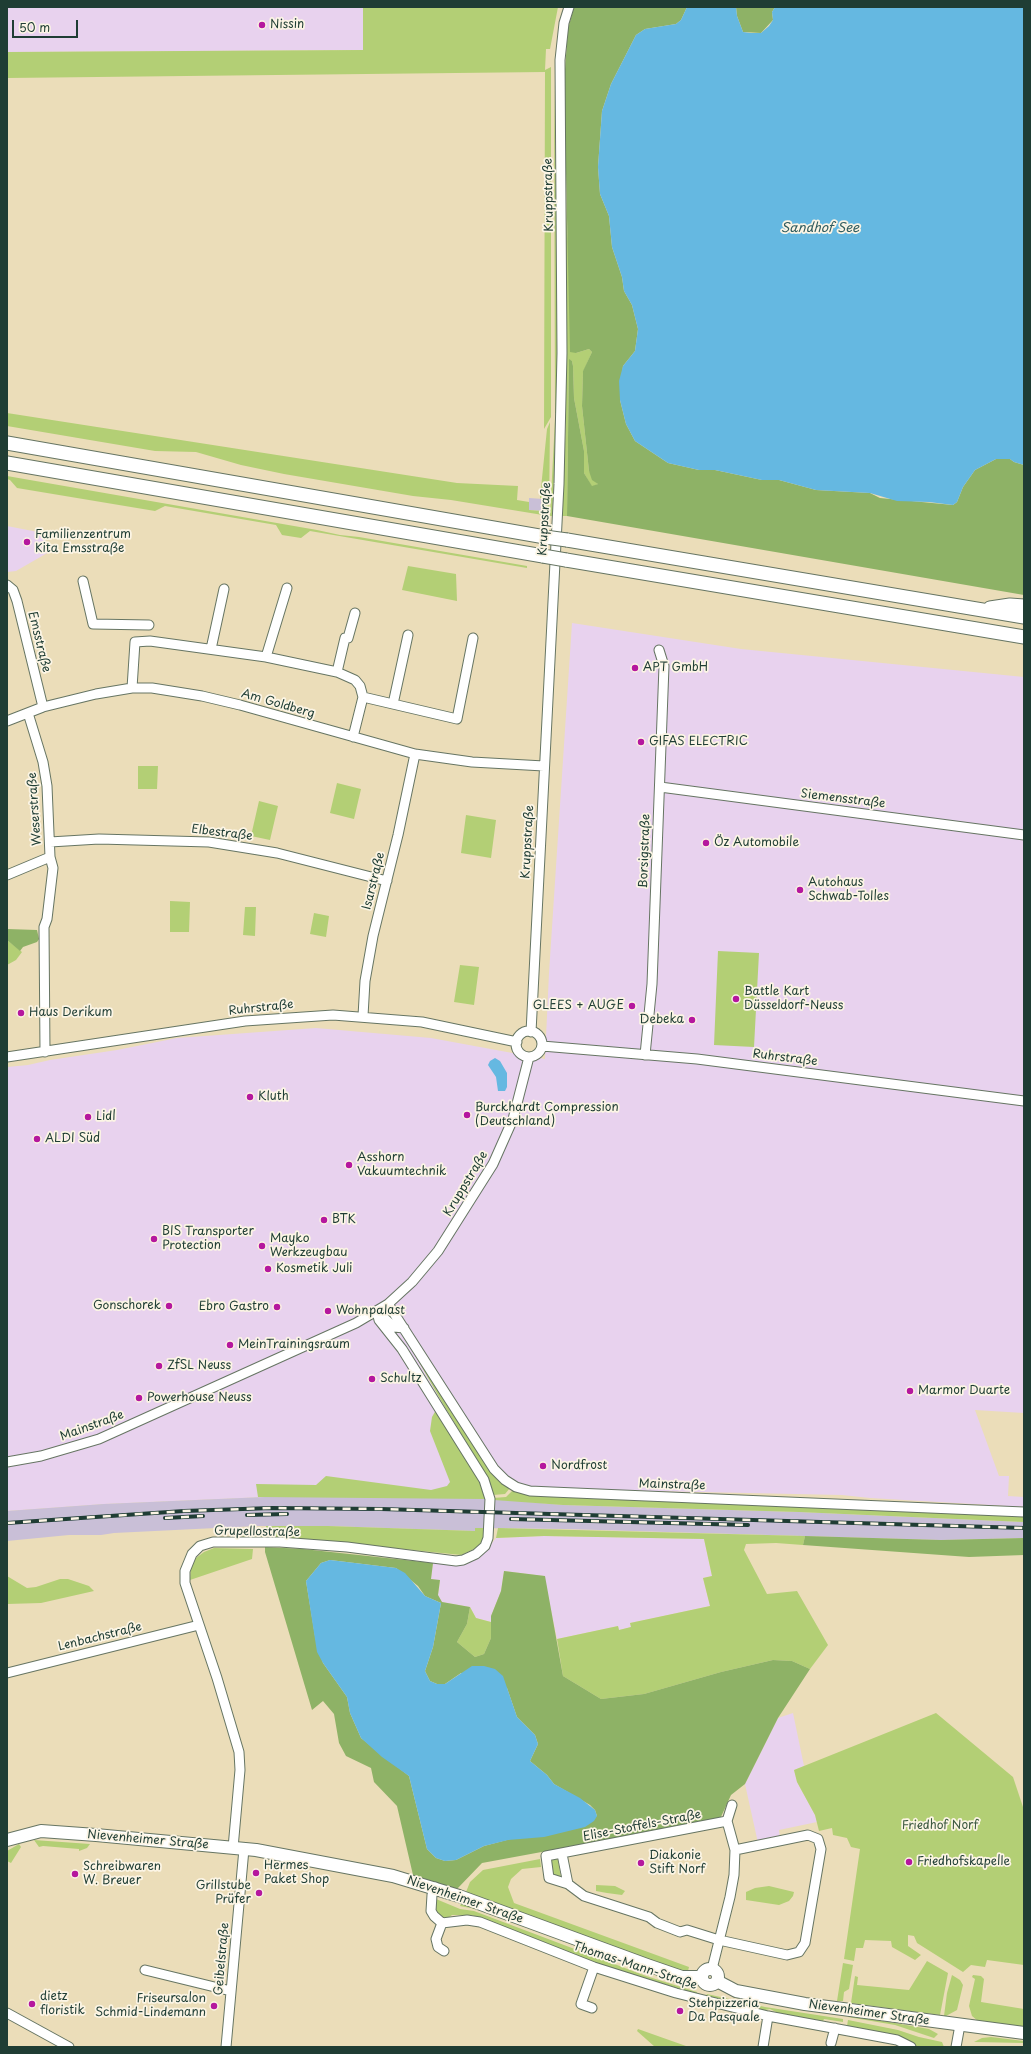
<!DOCTYPE html>
<html>
<head>
<meta charset="utf-8">
<style>
  body { margin:0 }
  #map { position:relative; width:1031px; height:2054px; overflow:hidden; background:#ebddb9; font-family:"Playpen Sans",sans-serif }
  canvas { display:block }
  .frame { position:absolute; inset:0; border:8px solid #1f3d34; pointer-events:none }
  .scale { position:absolute; left:12px; top:20px; width:66px; height:18px; box-sizing:border-box; border:2px solid #1f3d34; border-top:0; padding-left:5px; font-size:12px; line-height:14px; white-space:nowrap; color:#1f3d34; -webkit-text-stroke:3px #fcf5e5; paint-order:stroke }
</style>
</head>
<body>
<div id="map">
<canvas width="1031" height="2054"></canvas>
<div class="frame"></div>
<div class="scale">50 m</div>
</div>
<script>
const g = document.querySelector('canvas').getContext('2d');
g.lineJoin = 'round';
function fill(path, color) { g.fillStyle = color; g.fill(path, 'evenodd'); }
const shape = rows => new Path2D(rows.map(r => 'M' + r).join(''));
function stroke(path, color, width, dash) { g.strokeStyle = color; g.lineWidth = width; g.lineCap = dash ? 'butt' : 'round'; g.setLineDash(dash || []); g.stroke(path); }
function write(font, color, halo, rows, align = 'center') {
  g.font = font + ' "Playpen Sans",sans-serif'; g.lineWidth = 3.5; g.setLineDash([]); g.textBaseline = 'middle'; g.strokeStyle = halo; g.fillStyle = color; for (const [text, x, y, turn = 0] of rows) {
    g.save(); g.translate(x, y); g.rotate((+turn || 0) * Math.PI / 180); g.textAlign = isNaN(turn) ? turn : align; if (halo) g.strokeText(text, 0, 0); g.fillText(text, 0, 0); g.restore();
  }
}
const built = shape([
  [7,7,363,7,363,50,7,52],
  [7,526,43,533,49,552,16,571,7,572],
  [572,623,741,649,1024,677,1024,1413,975,1410,999,1476,1009,1476,1008,1496,1024,1497,1024,1507,870,1498,842,1495,510,1488,472,1498,287,1496,104,1504,7,1511,7,1067,28,1065,50,1060,117,1050,177,1038,316,1028,431,1038,545,1059,549,973],
  [544,1536,704,1539,712,1576,703,1578,710,1606,630,1623,631,1627,619,1630,618,1626,557,1639,544,1576,504,1571,501,1591,491,1616,491,1622,476,1618,470,1607,442,1602,438,1595,440,1581,431,1579,433,1563,452,1564,470,1562,484,1553,496,1538],
  [793,1713,804,1766,794,1770,797,1782,815,1815,817,1822,779,1830,780,1839,758,1843,745,1784,778,1718]
]);
const industrial = shape([
  [529,498,543,499,542,511,529,510],
  [287,1496,475,1497,563,1505,799,1512,1024,1522,1024,1538,941,1540,565,1529,476,1528,475,1531,328,1526,257,1526,114,1533,101,1535,69,1535,7,1541,7,1511,104,1504]
]);
const green = shape([
  [363,7,558,7,550,49,546,49,545,70,551,67,551,417,544,429,545,72,7,78,7,52,363,50],
  [554,81,558,308,557,413,555,413],
  [565,156,567,227,576,353,589,349,592,352,583,372,582,406,589,471,598,484,592,487,584,473,584,451,574,398,573,366,572,361,569,360,567,516,562,516,566,420],
  [7,413,457,483,518,486,517,500,529,502,529,510,542,511,543,499,540,498,547,429,550,422,549,516,451,500,413,496,284,474,241,465,196,452,155,451,7,426],
  [555,419,557,419,552,516,550,516],
  [7,476,317,530,340,535,359,537,527,566,527,568,310,531,301,538,282,535,276,525,165,506,155,511,17,488,10,480,7,479],
  [408,566,456,574,457,601,402,590],
  [138,766,158,766,157,789,138,789],
  [337,783,361,789,354,819,330,813],
  [259,801,278,806,270,840,251,836],
  [466,815,496,820,491,858,461,853],
  [170,901,190,902,189,932,170,932],
  [245,907,256,907,255,936,243,935],
  [314,913,329,916,326,937,310,934],
  [7,940,22,952,16,960,7,965],
  [718,951,759,953,754,1047,714,1045],
  [460,965,479,967,474,1005,454,1002],
  [405,1338,494,1475,510,1488,505,1494,493,1495,489,1479,443,1404],
  [436,1410,484,1488,484,1499,258,1497,256,1484,316,1485,326,1476,431,1490,447,1486,450,1482,430,1431,432,1417],
  [513,1490,538,1496,552,1497,1024,1516,1024,1522,799,1512,563,1505,494,1500,493,1498,506,1497],
  [266,1526,328,1526,475,1531,475,1528,486,1528,485,1536,478,1547,461,1555,306,1539,243,1538,244,1534,266,1535],
  [498,1528,805,1536,803,1545,776,1543,746,1544,744,1550,767,1594,797,1591,828,1645,810,1669,792,1661,773,1660,721,1672,644,1694,601,1699,563,1676,557,1639,618,1626,619,1630,631,1627,630,1623,710,1606,703,1578,712,1576,704,1539,544,1536,496,1538],
  [214,1548,253,1549,252,1559,190,1580,191,1567,196,1558,204,1552],
  [7,1576,27,1588,36,1587,60,1579,68,1579,89,1586,94,1591,41,1603,7,1604],
  [470,1607,476,1618,491,1622,491,1638,484,1654,475,1657,457,1642,467,1624],
  [936,1713,1013,1777,1024,1810,1024,1965,987,1960,985,1967,971,1965,963,1972,917,1943,914,1936,908,1935,908,1946,921,1955,915,1960,892,1947,891,1941,865,1940,863,1948,856,1948,854,1961,844,1959,860,1849,851,1847,847,1838,833,1835,832,1828,819,1831,815,1815,797,1782,794,1770],
  [34,1840,90,1844,87,1848,79,1851,79,1849,43,1846,39,1847],
  [19,1844,21,1847,11,1863,7,1861,7,1851],
  [540,1859,541,1867,522,1869,511,1879,508,1887,514,1903,689,1967,688,1971,673,1969,466,1892,470,1882,483,1870],
  [557,1859,558,1860,561,1878,553,1875,551,1860],
  [596,1885,615,1886,625,1891,622,1895,607,1893,596,1891],
  [769,1886,794,1892,793,1896,789,1901,779,1905,746,1900,746,1892,755,1888],
  [436,1899,460,1909,474,1911,646,1976,697,1992,697,1994,602,1965,472,1915,452,1915,448,1918,441,1918,436,1912],
  [461,1904,479,1908,503,1917,642,1970,689,1984,688,1985,637,1969,481,1910,460,1906],
  [927,1961,948,1973,940,2015,851,2003,855,1976,858,1977,857,1985,909,1990],
  [843,1963,853,1965,849,1989,844,1992,843,2001,837,2001],
  [952,1975,960,1980,963,1985,957,2010,946,2016,944,2016,947,1993],
  [973,1975,981,1976,984,1979,981,2002,1024,2009,1024,2027,978,2021,972,2016,969,2006,975,1979,972,1977],
  [707,1994,765,2007,843,2019,843,2022,824,2019,823,2021,778,2013,770,2009,761,2011,706,1996],
  [849,2015,929,2029,938,2034,934,2038,895,2025,848,2017],
  [848,2020,898,2030,919,2037,942,2042,944,2047,916,2047,906,2039,897,2036,847,2026],
  [638,2029,686,2046,655,2047,637,2031],
  [991,2037,1024,2041,1024,2043,974,2042,982,2038]
]);
const forest = shape([
  [574,7,687,7,681,20,676,24,645,29,636,35,611,84,602,111,598,167,600,194,609,216,612,247,622,277,624,291,632,305,638,329,635,351,623,366,620,400,626,424,635,441,668,463,699,470,715,470,762,480,779,480,816,490,870,493,880,498,953,505,957,502,963,487,975,470,996,459,1010,459,1014,462,1024,465,1024,595,567,516,569,359,572,361,573,366,574,398,584,451,584,473,592,486,598,484,592,480,589,471,582,406,583,371,592,352,589,349,576,353,570,352,564,83,568,29],
  [736,7,775,7,772,12,773,20,761,33,743,32,737,16],
  [7,929,37,930,39,939,37,942,23,947,20,951,7,940],
  [805,1536,941,1540,1024,1538,1024,1555,969,1557,803,1545],
  [265,1547,303,1549,433,1563,431,1579,440,1580,438,1595,442,1602,470,1607,467,1624,457,1642,475,1657,484,1654,491,1638,491,1616,501,1591,504,1571,545,1576,563,1676,601,1699,644,1694,721,1672,773,1660,792,1661,810,1669,778,1718,745,1784,731,1795,720,1819,482,1863,457,1889,413,1875,397,1806,374,1782,371,1768,346,1756,339,1743,334,1714,323,1701,312,1710,265,1552],
  [330,1560,396,1568,418,1586,425,1596,441,1603,433,1647,425,1671,430,1681,437,1684,445,1684,461,1673,507,1688,517,1717,535,1735,538,1744,530,1761,547,1775,554,1784,590,1805,595,1810,597,1816,484,1846,456,1860,445,1861,436,1858,427,1849,409,1776,361,1738,350,1713,347,1697,323,1663,315,1636,306,1581,321,1563]
]);
const water = shape([
  [687,7,736,7,737,16,743,32,751,33,761,33,769,26,773,20,772,12,775,7,1024,7,1024,465,1014,462,1010,459,996,459,975,470,963,487,957,502,953,505,929,502,897,501,870,493,816,490,779,480,762,480,715,470,699,470,668,463,635,441,626,424,620,400,619,381,623,366,635,351,638,329,632,305,624,291,622,277,612,247,609,216,600,194,598,167,602,111,611,84,636,35,645,29,676,24,681,20],
  [495,1058,500,1061,507,1073,507,1087,505,1091,498,1091,496,1077,488,1065,490,1061],
  [330,1560,396,1568,405,1573,425,1596,441,1603,433,1647,425,1671,430,1681,437,1684,445,1684,472,1666,484,1666,495,1669,503,1676,517,1717,535,1735,538,1744,530,1761,547,1775,554,1784,580,1798,595,1810,597,1816,594,1821,585,1827,544,1837,508,1840,484,1846,456,1860,445,1861,436,1858,427,1849,409,1776,382,1757,361,1738,350,1713,347,1697,323,1663,317,1652,306,1581,321,1563]
]);
const minor = shape([
  [83,581,93,624,149,625],
  [7,585,13,590,17,601,43,707],
  [355,613,348,638,345,638,337,672,355,680,360,686,363,697],
  [211,649,224,589],
  [266,657,287,588],
  [132,688,135,642,150,641,266,657,337,672],
  [393,704,408,635],
  [28,713,43,762,47,786,50,857,53,868,47,919,44,927,45,1052],
  [7,721,43,707,96,694,132,688,152,688,202,696,240,705,415,754,472,762,544,766],
  [353,737,363,697,457,719,473,638],
  [660,787,1024,835],
  [50,842,99,839,209,842,277,853,387,881],
  [7,875,50,857],
  [363,1016,365,981,373,936,398,835,415,754],
  '516 1044a13 13 0 1 1 26 0a13 13 0 1 1-26 0Z',
  [531,1032,559,484,562,353,560,60,564,23,569,7],
  [542,1046,697,1059,1024,1101],
  [645,1055,652,984,664,666,659,650],
  [7,1057,245,1021,333,1015,422,1022,517,1042],
  [388,1304,494,1469,505,1480,516,1487,530,1491,552,1492,1024,1512],
  [381,1315,394,1327,404,1328],
  [7,1462,41,1456,99,1439,356,1323,388,1304,412,1282,438,1251,493,1164,513,1119,529,1057],
  [7,1673,199,1625],
  [233,1848,240,1770,239,1752,217,1678,185,1583,185,1571,192,1554,200,1546,213,1542,280,1542,347,1547,456,1561,463,1560,476,1554,485,1546,488,1538,490,1499,484,1480,402,1349,379,1320,377,1312],
  [562,1854,568,1884,584,1896,649,1917,657,1923,680,1932,687,1930,719,1940,787,1955,799,1952,805,1943,821,1849,818,1839,808,1835,735,1850],
  [568,1884,549,1878,546,1856,727,1821],
  [435,1887,432,1895,431,1911,434,1916,442,1923,467,1920,480,1922,594,1967,676,1993,768,2016,897,2040,911,2047],
  [442,1923,436,1939,438,1947,444,1951],
  [712,1969,730,1897,734,1875,735,1850,727,1821,732,1805],
  [145,1970,231,1991],
  [592,2008,581,2004,594,1967],
  [7,2013,69,2047],
  [831,2043,835,2028],
  [226,2047,244,1849],
  [763,2047,768,2016],
  [956,2047,960,2025]
]);
const major = shape([
  [7,1840,41,1831,96,1835,256,1850,393,1876,459,1896,647,1965,682,1977,702,1977],
  '702 1977a8 8 0 1 1 16 0a8 8 0 1 1-16 0Z',
  [717,1981,736,1991,805,2004,1024,2033]
]);
const highway = shape([
  [7,443,545,537],
  [7,463,543,556],
  [567,540,1024,617],
  [566,560,1024,637],
  [990,608,1010,605,1024,606]
]);
const rail = shape([
  [247,1515,287,1514],
  [165,1518,203,1516],
  [511,1519,748,1525],
  [7,1523,184,1511,272,1508,381,1509,1024,1528]
]);
const highwayBridge = shape([
  [545,537,567,540],
  [543,556,566,560]
]);
const markers = [
  [262,25,4,"#b5179e"],
  [27,542,4,"#b5179e"],
  [635,668,4,"#b5179e"],
  [641,742,4,"#b5179e"],
  [706,843,4,"#b5179e"],
  [800,890,4,"#b5179e"],
  [736,999,4,"#b5179e"],
  [632,1006,4,"#b5179e"],
  [21,1013,4,"#b5179e"],
  [692,1020,4,"#b5179e"],
  [250,1097,4,"#b5179e"],
  [467,1115,4,"#b5179e"],
  [88,1117,4,"#b5179e"],
  [37,1139,4,"#b5179e"],
  [349,1165,4,"#b5179e"],
  [324,1220,4,"#b5179e"],
  [154,1239,4,"#b5179e"],
  [262,1246,4,"#b5179e"],
  [268,1269,4,"#b5179e"],
  [169,1306,4,"#b5179e"],
  [277,1307,4,"#b5179e"],
  [328,1311,4,"#b5179e"],
  [230,1345,4,"#b5179e"],
  [159,1366,4,"#b5179e"],
  [372,1379,4,"#b5179e"],
  [910,1391,4,"#b5179e"],
  [139,1398,4,"#b5179e"],
  [543,1466,4,"#b5179e"],
  [909,1862,4,"#b5179e"],
  [641,1863,4,"#b5179e"],
  [256,1873,4,"#b5179e"],
  [75,1874,4,"#b5179e"],
  [259,1893,4,"#b5179e"],
  [32,2004,4,"#b5179e"],
  [214,2006,4,"#b5179e"],
  [680,2011,4,"#b5179e"]
];
const poiNames = [
  ["Nissin",270,25],
  ["Familienzentrum",35,535],
  ["Kita Emsstraße",35,549],
  ["APT GmbH",643,668],
  ["GIFAS ELECTRIC",649,742],
  ["Öz Automobile",714,843],
  ["Autohaus",808,883],
  ["Schwab-Tolles",808,897],
  ["Battle Kart",744,992],
  ["Düsseldorf-Neuss",744,1006],
  ["GLEES + AUGE",624,1006,"right"],
  ["Haus Derikum",29,1013],
  ["Debeka",684,1020,"right"],
  ["Kluth",258,1097],
  ["Burckhardt Compression",475,1108],
  ["(Deutschland)",475,1122],
  ["Lidl",96,1117],
  ["ALDI Süd",45,1139],
  ["Asshorn",357,1158],
  ["Vakuumtechnik",357,1172],
  ["BTK",332,1220],
  ["BIS Transporter",162,1232],
  ["Protection",162,1246],
  ["Mayko",270,1239],
  ["Werkzeugbau",270,1253],
  ["Kosmetik Juli",276,1269],
  ["Gonschorek",161,1306,"right"],
  ["Ebro Gastro",269,1307,"right"],
  ["Wohnpalast",336,1311],
  ["MeinTrainingsraum",238,1345],
  ["ZfSL Neuss",167,1366],
  ["Schultz",380,1379],
  ["Marmor Duarte",918,1391],
  ["Powerhouse Neuss",147,1398],
  ["Nordfrost",551,1466],
  ["Diakonie",649,1856],
  ["Stift Norf",649,1870],
  ["Friedhofskapelle",917,1862],
  ["Hermes",264,1866],
  ["Paket Shop",264,1880],
  ["Schreibwaren",83,1867],
  ["W. Breuer",83,1881],
  ["Grillstube",251,1886,"right"],
  ["Prüfer",251,1900,"right"],
  ["dietz",40,1997],
  ["floristik",40,2011],
  ["Friseursalon",206,1999,"right"],
  ["Schmid-Lindemann",206,2013,"right"],
  ["Stehpizzeria",688,2004],
  ["Da Pasquale",688,2018]
];
const streetNames = [
  ["Kruppstraße",549,195,-91],
  ["Kruppstraße",545,519,-87],
  ["Emsstraße",39,642,76],
  ["Am Goldberg",278,704,16],
  ["Siemensstraße",843,799,7],
  ["Weserstraße",35,809,-94],
  ["Elbestraße",222,833,7],
  ["Kruppstraße",528,842,-87],
  ["Borsigstraße",645,851,-88],
  ["Isarstraße",374,881,-76],
  ["Ruhrstraße",261,1008,-6],
  ["Ruhrstraße",785,1058,7],
  ["Kruppstraße",466,1184,-59],
  ["Mainstraße",92,1426,-20],
  ["Mainstraße",672,1485,2],
  ["Grupellostraße",257,1532,1],
  ["Lenbachstraße",100,1637,-14],
  ["Elise-Stoffels-Straße",642,1826,-11],
  ["Nievenheimer Straße",148,1840,5],
  ["Nievenheimer Straße",465,1900,19],
  ["Geibelstraße",222,1959,-85],
  ["Thomas-Mann-Straße",635,1966,18],
  ["Nievenheimer Straße",869,2013,8]
];
const parkNames = [
  ["Friedhof Norf",940,1826]
];
const waterNames = [
  ["Sandhof See",820,228]
];
fill(built, '#e8d2ee');
fill(industrial, '#c9bfd7');
fill(green, '#b3cf75');
fill(forest, '#8eb266');
fill(water, '#65b8e1');
stroke(minor, '#667563', 11);
stroke(major, '#667563', 14);
stroke(highway, '#667563', 15);
stroke(minor, '#fff', 9);
stroke(major, '#fff', 12);
stroke(highway, '#fff', 13);
stroke(rail, '#1f3d34', 4);
stroke(rail, '#fcf5e5', 2.5, [8]);
stroke(highwayBridge, '#667563', 15, []);
stroke(highwayBridge, '#fff', 13);
for (const [x, y, r, color] of markers) { const dot = new Path2D(); dot.arc(x, y, r, 0, 2 * Math.PI); g.fillStyle = color; g.fill(dot); stroke(dot, '#fcf5e5', 1.5); }
write('12px', '#1f3d34', '#fcf5e5', poiNames, 'left');
write('12px', '#1f3d34', '#fcf5e5', streetNames);
write('12px', '#3d5a41', '#fcf5e5', parkNames);
write('italic 13px', '#305c5f', '#fcf5e5', waterNames);
</script>
</body>
</html>
